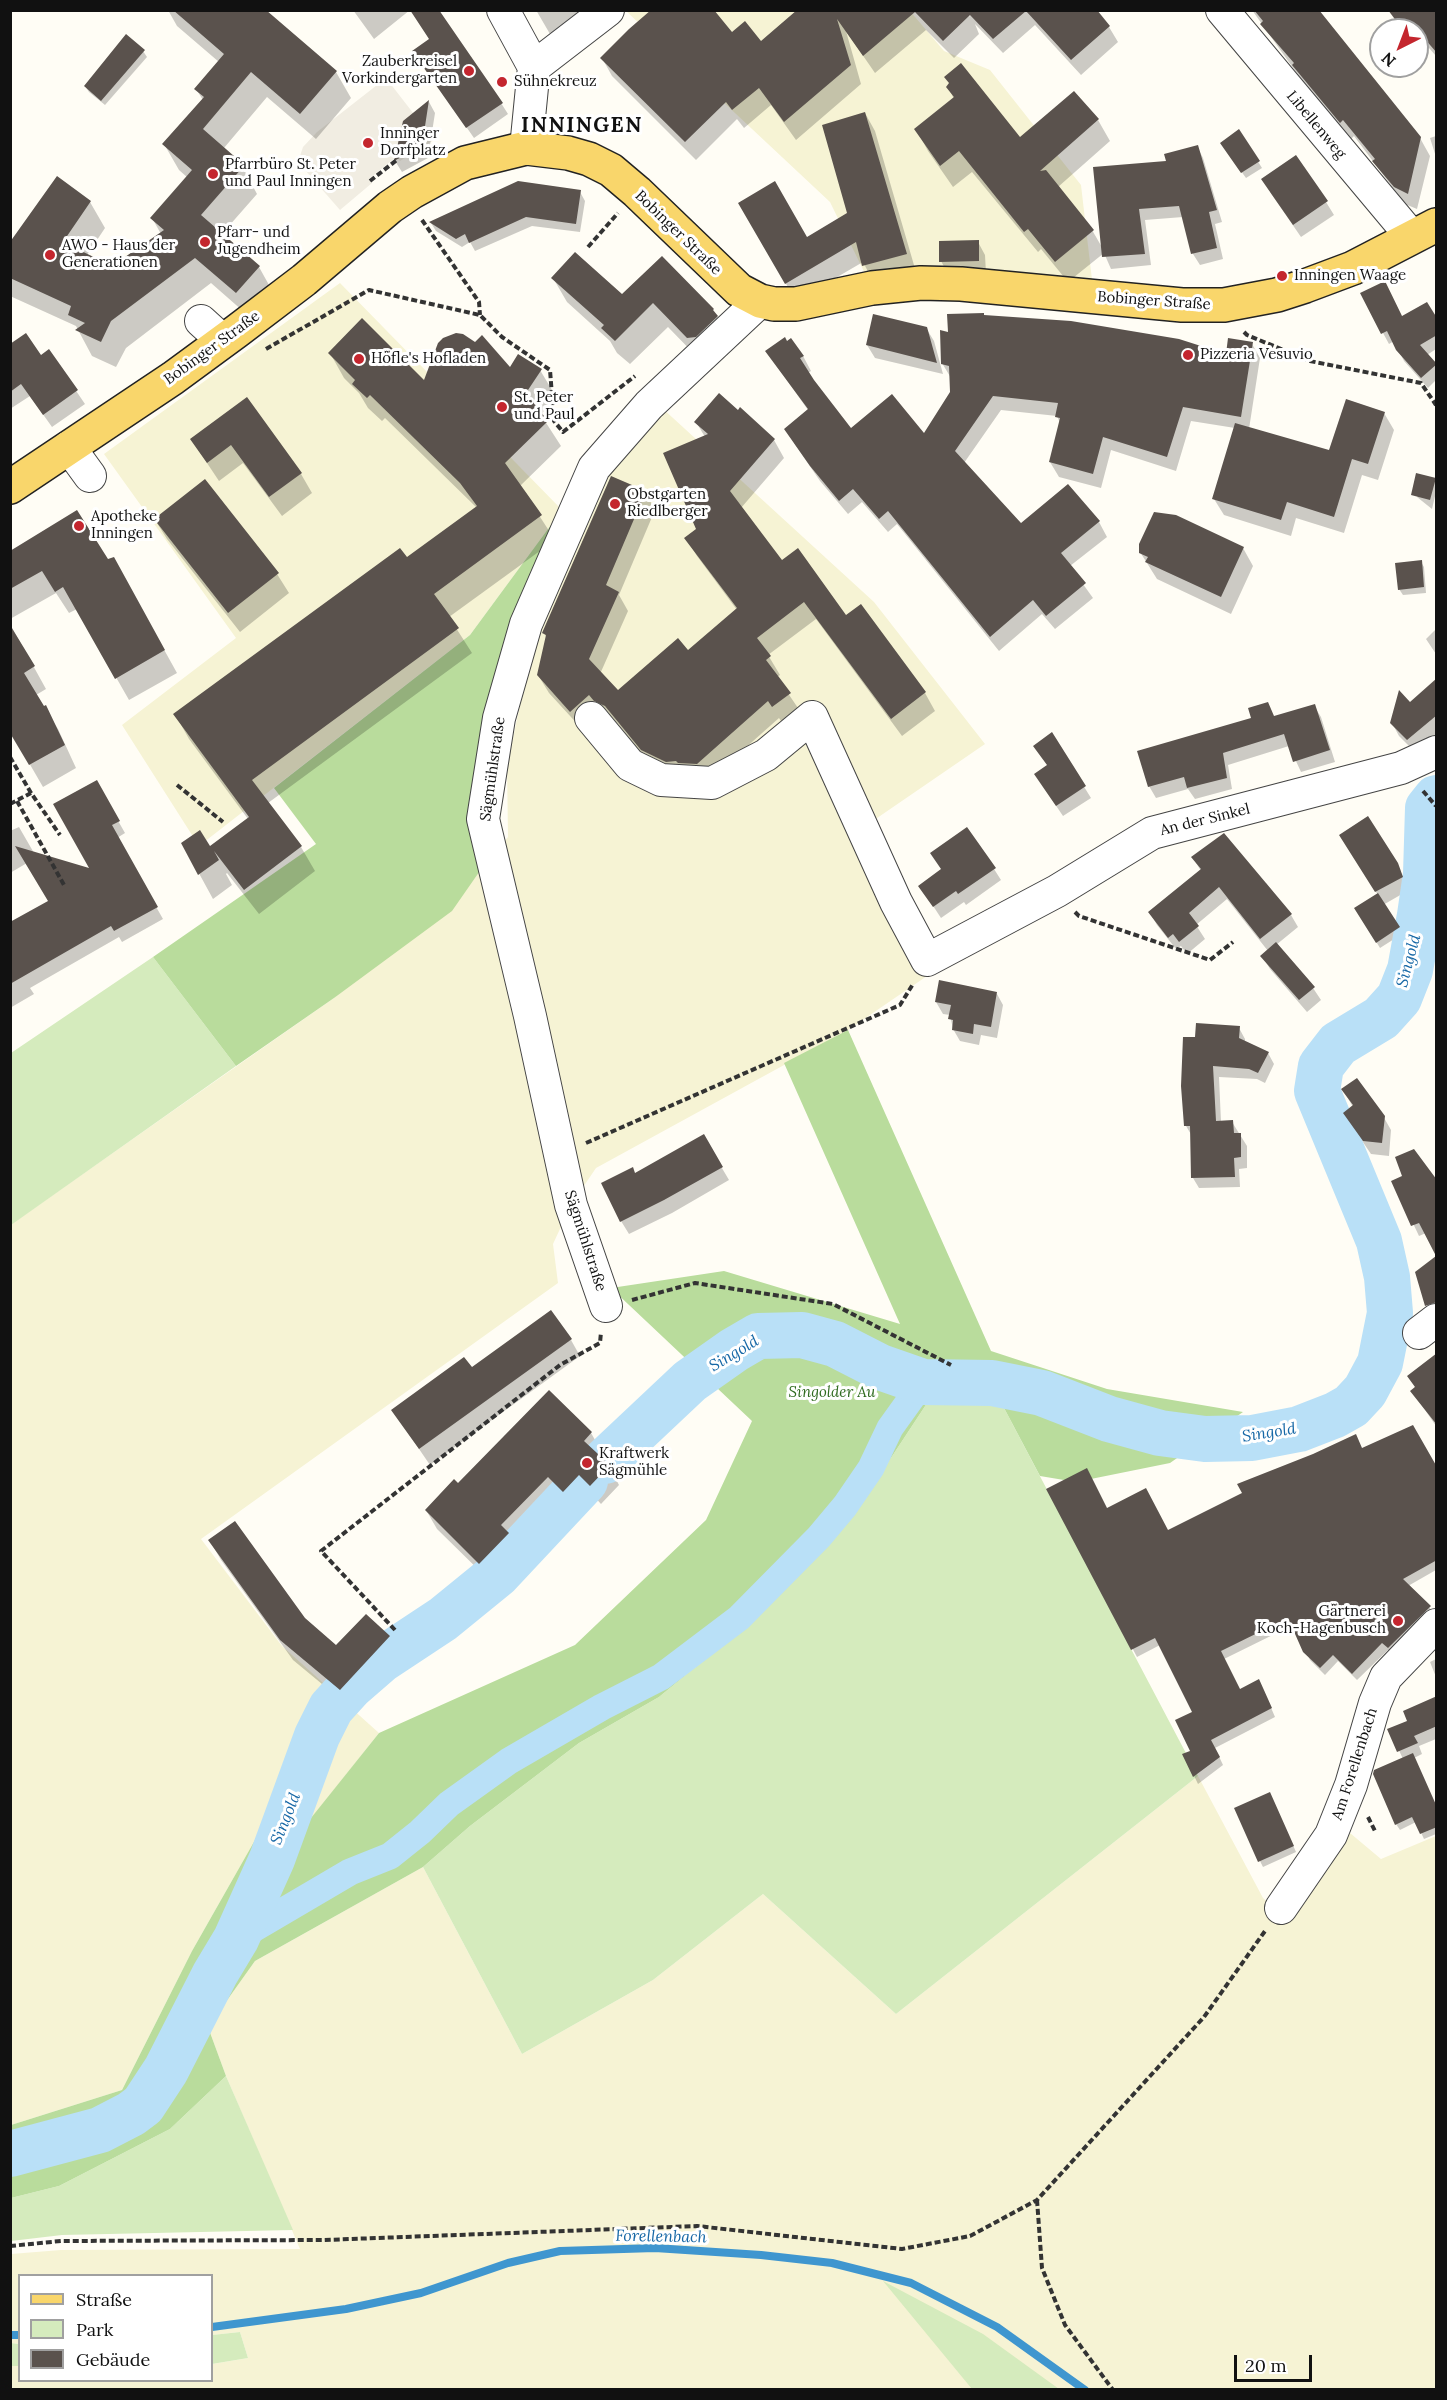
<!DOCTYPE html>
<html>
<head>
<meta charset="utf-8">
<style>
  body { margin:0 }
  #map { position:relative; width:1447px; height:2400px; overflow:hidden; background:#fffdf5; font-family:Lora,serif }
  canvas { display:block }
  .frame { position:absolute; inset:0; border:12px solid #111; pointer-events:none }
  .legend { position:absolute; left:18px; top:2274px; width:195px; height:108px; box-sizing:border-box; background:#fff; border:2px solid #a0a0a0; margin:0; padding:8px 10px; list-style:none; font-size:18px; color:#111 }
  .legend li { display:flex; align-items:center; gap:12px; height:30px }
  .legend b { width:30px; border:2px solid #a0a0a0 }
  .north { position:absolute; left:1369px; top:18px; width:60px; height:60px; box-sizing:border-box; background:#fff; border:2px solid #a0a0a0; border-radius:50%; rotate:222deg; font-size:16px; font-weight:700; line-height:24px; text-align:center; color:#111 }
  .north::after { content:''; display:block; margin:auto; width:21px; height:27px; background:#c4262e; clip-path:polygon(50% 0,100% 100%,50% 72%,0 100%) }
  .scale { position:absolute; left:1234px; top:2355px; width:78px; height:27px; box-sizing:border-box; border:3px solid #111; border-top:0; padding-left:8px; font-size:18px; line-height:21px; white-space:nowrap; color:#111; -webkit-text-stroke:4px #fff; paint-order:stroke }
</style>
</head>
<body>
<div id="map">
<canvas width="1447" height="2400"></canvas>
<div class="frame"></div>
<ul class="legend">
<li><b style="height:8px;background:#f9d66b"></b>Straße</li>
<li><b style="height:16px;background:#d5ebbd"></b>Park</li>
<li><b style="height:16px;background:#5a524d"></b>Gebäude</li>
</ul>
<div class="north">N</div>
<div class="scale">20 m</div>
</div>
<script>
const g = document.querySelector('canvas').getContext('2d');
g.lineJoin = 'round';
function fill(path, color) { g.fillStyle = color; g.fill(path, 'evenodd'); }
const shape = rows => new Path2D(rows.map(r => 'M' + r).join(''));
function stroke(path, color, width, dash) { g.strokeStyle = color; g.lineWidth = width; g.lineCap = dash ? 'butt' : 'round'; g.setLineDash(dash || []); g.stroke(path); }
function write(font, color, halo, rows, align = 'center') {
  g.font = font + ' Lora,serif'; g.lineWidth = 6; g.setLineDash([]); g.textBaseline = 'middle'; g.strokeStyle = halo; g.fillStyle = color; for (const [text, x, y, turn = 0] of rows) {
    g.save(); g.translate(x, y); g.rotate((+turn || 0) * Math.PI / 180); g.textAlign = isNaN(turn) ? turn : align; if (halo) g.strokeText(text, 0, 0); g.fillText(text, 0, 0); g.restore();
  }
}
const farmland = shape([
  [626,11,910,11,944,51,990,70,1081,185,1094,297,872,288,830,202],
  [340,283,562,510,470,635,199,846,122,725,236,638,104,454],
  [661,407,874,602,985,744,864,827,927,976,848,1030,596,1168,571,1205,553,1244,558,1283,201,1539,282,1646,379,1733,311,1819,276,1803,192,1951,122,2090,11,2125,10,1225,334,998,484,865,508,837,507,766,536,630,601,475],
  [1198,1776,1263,1898,1286,1920,1350,1833,1381,1859,1436,1836,1436,2389,11,2389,11,2366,19,2366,20,2380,212,2380,212,2364,248,2358,240,2332,212,2335,212,2276,20,2276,19,2344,11,2343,11,2254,61,2250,300,2249,226,2076,208,2027,255,1961,423,1867,522,2054,653,1980,763,1894,896,2014]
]);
const green = shape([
  [153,957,236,1066,11,1225,11,1053],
  [937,1388,994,1389,1198,1776,896,2014,763,1894,653,1980,522,2054,423,1867,470,1826,579,1743,659,1697,749,1623,856,1511],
  [226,2076,293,2230,62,2235,11,2241,11,2198,59,2186,170,2129],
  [883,2281,983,2334,1059,2389,972,2389],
  [240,2332,248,2358,212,2364,212,2335],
  [11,2343,19,2344,19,2366,11,2366]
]);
const forest = shape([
  [562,510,499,663,484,865,452,911,334,998,236,1066,153,957,316,844,274,788,470,635],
  [848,1030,991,1351,1107,1389,1243,1412,1170,1463,1076,1482,1040,1476,994,1389,937,1388,856,1511,749,1623,659,1697,579,1743,470,1826,423,1867,255,1961,208,2027,226,2076,170,2129,59,2186,11,2198,11,2125,122,2090,192,1951,276,1803,311,1818,379,1733,575,1645,706,1520,752,1421,611,1288,724,1271,900,1324,784,1063]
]);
const plaza = shape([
  [386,78,434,140,400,161,396,157,369,179,372,183,340,210,298,162,303,147,317,132]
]);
const shadow = shape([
  [168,10,257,10,336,72,351,98,316,139,267,97,224,148,241,164,257,194,221,235,259,267,274,294,252,319,211,283,126,348,116,367,92,356,76,326,10,296,10,244,90,202,105,228,87,255,112,267,161,234,152,218,188,178,179,170,164,144,203,100,196,89,219,62,177,26],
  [353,10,410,10,374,39],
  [536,10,587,10,587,11,550,34],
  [799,10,964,10,970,17,968,11,1063,10,1109,27,1118,42,1081,75,1035,25,1003,53,975,24,979,34,954,58,926,30,875,73,846,31,861,84,796,140,771,105,744,128,737,119,696,160,612,76,602,58,732,34,761,43],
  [1252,10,1317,10,1420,138,1430,156,1417,209,1405,204,1354,136,1351,139,1303,82],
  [1436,10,1436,56,1429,48,1420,54,1417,50,1417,30,1402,30,1393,15],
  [430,40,501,103,508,114,474,138,421,62],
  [143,51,147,57,105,105,89,92,85,86],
  [948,87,1020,140,1098,120,1110,141,1058,187,1092,230,1103,249,1168,163,1197,146,1203,158,1222,222,1215,224,1223,259,1200,265,1193,254,1183,217,1145,220,1151,265,1111,269,1104,253,1068,282,1041,249,1038,252,972,172,953,187,928,151,916,129,954,99],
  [429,102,435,113,428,158,402,172,395,161,404,122],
  [865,113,875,131,916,272,874,283,863,262,796,301,740,204,807,239,849,214],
  [1239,131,1262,168,1246,178,1225,149],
  [1436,136,1436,157,1430,138],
  [580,192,585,201,580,232,532,226,475,251,470,242,462,247,436,231,431,223],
  [1270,192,1326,202,1334,215,1301,237],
  [978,242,985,255,986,273,948,274,941,261],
  [662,258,713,310,731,341,702,362,668,327,630,364,617,353,610,341,567,302,553,278,622,296],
  [985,317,1227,356,1252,344,1260,358,1249,429,1330,452,1384,413,1394,430,1378,480,1362,475,1344,533,1296,518,1291,536,1224,515,1214,499,1235,428,1191,421,1176,471,1111,450,1101,488,1059,477,1050,462,1060,423,1057,416,1001,410,964,463,1021,525,1099,522,1107,537,1070,566,1093,598,1055,629,1042,614,999,651,897,524,888,532,862,502,848,514,820,481,794,443,808,410,767,352,803,356,811,371,808,373,851,430,925,436,951,392,951,378,942,363,949,334],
  [1402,317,1436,321,1436,349,1427,355,1436,366,1436,380,1428,388,1404,361,1394,341,1389,344,1383,333],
  [926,328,934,341,943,374,875,358,867,345],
  [10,346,41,357,49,351,85,404,52,427,30,396,10,409],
  [330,353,425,383,510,369,540,370,555,395,541,415,561,446,520,486,555,540,449,617,472,653,268,803,301,847,315,871,259,914,227,873,226,874,232,885,213,899,183,844,210,849,248,819,189,739,175,714,407,559,477,508,385,418,382,421,368,408,359,393,344,378],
  [246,399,301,474,312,493,282,516,243,463,219,481,191,439],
  [696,422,774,440,784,458,741,508,782,562,846,617,860,606,925,693,935,711,902,736,816,619,768,655,780,675,777,677,800,711,783,724,779,718,707,782,653,768,617,724,606,719,582,729,549,693,538,675,547,638,544,633,645,492,655,510,619,595,628,611,600,674,618,692,688,652,737,610,697,556,686,538,698,530,705,437],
  [1435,479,1436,492,1432,509,1417,497],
  [155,520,277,574,289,593,240,632,167,539],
  [1243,548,1253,566,1231,614,1157,579,1140,552],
  [10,552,108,561,126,581,177,673,129,700,77,609,69,613,56,593,10,619],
  [1421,562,1424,567,1426,593,1403,595,1399,589],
  [10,624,46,689,36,695,58,729,76,768,43,787,10,730],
  [1436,629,1436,654,1426,639],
  [1436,680,1436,739,1434,736,1415,752,1399,736,1392,723],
  [1314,706,1321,717,1335,762,1301,772,1289,746,1228,765,1232,789,1195,799,1188,789,1156,798,1149,786,1275,718],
  [1052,735,1091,798,1063,816,1042,785,1048,766],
  [96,782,125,833,117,838,163,919,122,942,119,937,30,988,34,994,10,1008,10,939,50,901,27,863,10,873,10,831,19,827,34,853,92,871],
  [1348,848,1397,864,1409,890,1383,905,1402,934,1380,948,1356,909,1378,895],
  [932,854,994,869,1001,880,966,905,964,902,941,918,920,886,942,870],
  [1193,858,1264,885,1266,883,1291,915,1298,927,1276,945,1313,988,1321,1000,1307,1012,1270,969,1262,956,1268,951,1227,899,1196,925,1205,939,1187,954,1181,946,1176,949,1157,925,1150,913,1201,871],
  [997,994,1003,1005,997,1038,981,1035,979,1045,960,1041,953,1029,950,1015,943,1014,936,1002],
  [1239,1028,1245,1039,1245,1043,1268,1053,1274,1064,1265,1083,1257,1079,1219,1077,1221,1122,1232,1122,1247,1146,1247,1168,1239,1169,1240,1187,1199,1188,1193,1178,1192,1136,1186,1126,1196,1039],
  [1343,1090,1383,1116,1391,1130,1389,1156,1371,1154,1352,1126,1345,1113,1353,1107],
  [703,1136,729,1180,672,1213,629,1234,621,1221,635,1174],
  [1393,1181,1426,1233,1419,1236],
  [571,1340,580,1356,430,1465,393,1411,471,1369],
  [1436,1355,1436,1426,1412,1391],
  [549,1392,591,1433,602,1452,598,1456,609,1466,619,1485,601,1504,591,1493,575,1510,559,1495,513,1543,519,1553,491,1582,437,1529,426,1510,458,1485],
  [1362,1449,1436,1470,1436,1570,1408,1586,1429,1607,1434,1614,1393,1655,1388,1650,1357,1680,1338,1661,1325,1675,1310,1660,1293,1625,1224,1659,1240,1690,1263,1689,1275,1717,1215,1748,1223,1765,1198,1784,1184,1755,1192,1751,1194,1713,1160,1645,1137,1657,1048,1489,1168,1531],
  [210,1541,336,1648,366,1616,389,1637,400,1657,351,1708,293,1660,221,1560],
  [1436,1659,1436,1677,1430,1662],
  [1436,1698,1436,1739,1419,1746,1422,1754,1414,1758,1436,1818,1436,1834,1424,1839,1416,1822,1400,1830,1396,1824,1403,1759,1389,1729,1409,1721],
  [1273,1800,1296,1852,1263,1867,1260,1861]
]);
const stream = shape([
  [212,2327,346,2309,421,2293,508,2263,560,2251,655,2248,761,2255,832,2263,911,2283,997,2327,1085,2390],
  [10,2335,20,2335]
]);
const canal = shape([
  [236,1939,350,1872,390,1856,420,1832,449,1804,509,1761,602,1707,661,1677,739,1618,819,1537,845,1506,871,1468,890,1428,923,1382]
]);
const river = shape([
  [605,1461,690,1381,734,1350,758,1336,802,1335,835,1344,880,1367,923,1382,992,1383,1042,1393,1109,1419,1160,1433,1205,1439,1252,1438,1299,1429,1335,1415,1351,1406,1365,1391,1380,1363,1390,1313,1387,1277,1379,1241,1317,1091,1321,1066,1338,1044,1381,1018,1399,998,1410,970,1420,915,1426,874,1428,808,1436,798],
  [10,2154,100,2130,131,2114,143,2105,166,2070,215,1974,236,1939,272,1859,317,1736,331,1708,351,1686,381,1660,443,1619,497,1575,585,1481]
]);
const building = shape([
  [173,10,266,10,337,71,300,114,251,72,203,129,242,163,240,165,243,167,201,215,260,266,236,293,195,258,111,321,101,342,75,330,85,323,68,315,71,306,10,278,10,242,57,176,91,201,63,242,112,266,164,230,150,218,192,170,162,144,204,97,194,89,224,54],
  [410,10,439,10,503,103,466,128,412,51,429,39],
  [651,10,714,10,732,32,745,21,761,41,797,10,1097,10,1110,26,1071,60,1026,11,993,39,970,15,943,41,915,12,863,56,837,19,851,65,784,122,759,88,732,110,726,102,685,142,600,58,629,29],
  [1254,10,1319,10,1421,137,1408,194,1394,187,1372,161,1375,159,1343,120,1340,123,1292,65,1294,63,1260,24,1263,21],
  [1388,10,1437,10,1437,53,1417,30,1403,30],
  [126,34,145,50,101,101,84,86],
  [961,63,1020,137,1074,91,1099,119,1040,171,1046,170,1094,230,1055,262,1028,229,1024,232,959,151,940,166,914,129,954,97,946,87,949,83,944,77],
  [429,100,422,146,394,161,403,121],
  [865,112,907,254,862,266,856,242,785,284,738,203,775,181,807,237,847,213,822,125],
  [1239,129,1260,161,1241,173,1220,143],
  [1198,145,1217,210,1209,212,1217,248,1191,254,1179,206,1139,209,1145,254,1102,257,1093,167,1166,161,1164,154],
  [1296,155,1328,201,1293,225,1261,179],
  [518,181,581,190,576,224,526,217,469,243,465,234,456,239,429,222],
  [979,240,979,261,939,262,939,241],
  [575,252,622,294,662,256,714,309,713,310,718,316,696,337,687,338,653,303,615,341,601,328,604,325,551,278],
  [1385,281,1402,316,1427,302,1437,318,1437,335,1420,345,1437,364,1421,378,1396,350,1387,331,1381,334,1360,293],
  [984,313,984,315,1071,321,1179,339,1226,354,1228,338,1253,342,1241,417,1183,407,1167,457,1103,437,1093,474,1049,462,1060,418,1055,417,1058,403,993,396,955,451,1021,523,1068,484,1100,521,1061,553,1086,583,1046,616,1033,600,990,637,888,511,879,519,853,489,839,501,810,466,784,429,808,409,765,351,785,337,787,341,791,338,804,356,800,358,814,380,851,428,892,394,924,433,950,392,949,366,941,364,940,330,948,332,947,314],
  [873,314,927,327,937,363,866,345],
  [362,318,424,380,438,343,443,338,456,333,463,334,475,342,482,335,510,367,518,354,542,369,526,393,548,421,505,463,542,515,434,594,459,628,252,780,302,846,244,890,214,851,219,860,198,875,181,843,200,830,210,846,249,817,173,714,400,548,407,557,477,506,460,483,370,395,367,398,352,384,355,380,328,353],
  [26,333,41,355,49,349,78,390,43,415,21,384,10,392,10,344],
  [719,393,738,410,740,407,775,439,730,491,782,560,798,548,846,615,861,604,926,692,891,719,804,602,757,638,771,656,766,660,791,693,772,707,768,701,697,764,678,763,676,761,666,762,641,750,605,706,594,701,589,695,570,712,537,675,546,635,542,633,611,476,646,491,606,585,619,592,589,659,618,690,678,638,688,650,737,608,684,538,696,529,663,453,708,434,694,422],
  [247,397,302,473,269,497,231,445,207,463,190,439],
  [1346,399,1385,412,1368,464,1352,459,1334,517,1287,502,1281,520,1212,499,1235,423,1329,450],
  [1416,473,1436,478,1430,500,1411,495],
  [205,479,279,573,228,613,154,519],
  [77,510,108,559,114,557,165,650,115,679,63,587,55,592,42,571,10,589,10,551],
  [1154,512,1176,515,1244,547,1221,597,1145,562,1148,557,1139,553,1139,544],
  [1422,560,1424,587,1398,590,1395,563],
  [10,625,35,666,24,673,44,706,46,705,65,745,29,765,10,733],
  [1437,678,1437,715,1407,740,1390,723,1399,690,1410,702],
  [1268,702,1274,716,1315,704,1330,750,1293,762,1284,734,1223,753,1227,778,1187,788,1184,777,1148,787,1137,751,1251,718,1248,708],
  [1052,732,1086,786,1056,806,1034,774,1047,765,1033,746],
  [97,780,120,821,112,825,158,907,114,931,111,926,10,984,10,922,48,901,15,846,89,868,53,804],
  [1368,816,1398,863,1403,877,1375,892,1339,835],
  [967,827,996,868,958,894,956,891,933,907,918,886,941,869,930,853],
  [1224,833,1292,914,1260,939,1219,887,1189,913,1199,926,1179,942,1173,934,1168,938,1148,912,1201,869,1191,857],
  [1378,893,1400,927,1376,943,1354,908],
  [1276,942,1315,987,1299,1000,1260,956],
  [939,980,997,992,991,1027,974,1024,973,1034,952,1030,953,1020,948,1019,951,1005,935,1002],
  [1196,1023,1240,1026,1239,1038,1269,1052,1258,1073,1249,1069,1213,1066,1216,1121,1233,1120,1234,1133,1241,1133,1241,1157,1234,1158,1235,1177,1191,1178,1190,1126,1184,1126,1181,1086,1183,1037,1195,1037],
  [1357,1078,1385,1116,1382,1143,1363,1141,1343,1113,1353,1105,1341,1089],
  [704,1134,723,1167,664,1200,620,1222,601,1183,633,1167,635,1173],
  [1414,1149,1437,1180,1437,1302,1425,1306,1415,1272,1436,1256,1419,1223,1411,1226,1391,1181,1402,1176,1395,1157],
  [551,1310,572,1339,419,1449,391,1410,464,1357,472,1367],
  [1437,1353,1437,1425,1410,1391,1415,1387,1407,1376],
  [549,1390,592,1432,584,1441,610,1465,590,1486,579,1475,563,1492,548,1477,501,1525,509,1533,479,1564,425,1510,454,1479,458,1483],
  [1413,1425,1437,1467,1437,1560,1403,1579,1431,1606,1388,1648,1382,1643,1352,1674,1333,1655,1320,1668,1303,1652,1288,1618,1221,1651,1240,1689,1259,1679,1272,1708,1211,1740,1220,1757,1193,1777,1182,1754,1190,1751,1175,1720,1192,1712,1155,1638,1131,1650,1046,1489,1087,1468,1107,1508,1146,1488,1168,1530,1242,1493,1237,1484,1313,1454,1356,1434,1362,1448],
  [235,1521,305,1618,336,1645,366,1614,390,1636,340,1690,280,1640,208,1540],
  [1437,1696,1437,1726,1414,1736,1418,1743,1397,1752,1387,1729,1407,1721,1403,1711],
  [1413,1753,1437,1807,1437,1827,1420,1834,1412,1817,1395,1825,1373,1774,1374,1770],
  [1270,1792,1294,1846,1258,1862,1234,1808]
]);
const path = shape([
  [370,181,398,159],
  [422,220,479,302,480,315],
  [588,247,618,213],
  [1244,332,1247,335,1310,361,1421,383,1436,405],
  [266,349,369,290,480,315,502,337,550,370,554,421,563,432,635,376],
  [10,757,31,793,60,835],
  [177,785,223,822],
  [1423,791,1436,806],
  [17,801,64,885],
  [10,804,31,793],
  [1075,912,1079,916,1210,960,1233,942],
  [586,1143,900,1005,913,984],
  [632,1300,695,1283,833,1304,951,1365],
  [395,1630,321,1551,560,1365,600,1343,601,1332],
  [1368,1817,1376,1833],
  [1037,2200,1042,2268,1065,2325,1113,2390],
  [10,2246,61,2241,324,2240,697,2226,902,2249,970,2236,1037,2200,1204,2017,1265,1931]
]);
const minor = shape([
  [503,10,534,67,526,148],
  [1222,10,1412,237],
  [534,67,608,10],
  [201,321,223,341],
  [69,447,90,476],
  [591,718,630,765,661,780,712,783,766,755,812,717,896,902,927,960,1057,891,1152,833,1401,768,1436,752],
  [606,1306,571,1205,530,1016,483,819,499,718,526,624,594,468,649,405,760,301],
  [1419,1333,1436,1320],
  [1281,1908,1331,1835,1351,1785,1375,1703,1386,1677,1436,1625]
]);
const major = shape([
  [10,487,173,378,237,331,304,280,390,207,412,192,465,163,526,148,568,153,589,159,611,170,637,192,739,290,760,301,774,304,796,304,872,288,921,283,961,284,1182,305,1224,305,1277,295,1305,286,1353,268,1436,225]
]);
const markers = [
  [469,71,6,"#c4262e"],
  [502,82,6,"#c4262e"],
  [368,143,6,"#c4262e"],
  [213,174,6,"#c4262e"],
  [205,242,6,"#c4262e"],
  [50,255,6,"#c4262e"],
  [1282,276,6,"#c4262e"],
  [1188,355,6,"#c4262e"],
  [359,359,6,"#c4262e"],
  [502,407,6,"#c4262e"],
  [615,504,6,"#c4262e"],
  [79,526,6,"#c4262e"],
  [587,1463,6,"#c4262e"],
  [1398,1621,6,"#c4262e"]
];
const poiNames = [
  ["Zauberkreisel",457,62,"right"],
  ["Vorkindergarten",457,79,"right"],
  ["Sühnekreuz",514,82],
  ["Inninger",380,134],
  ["Dorfplatz",380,151],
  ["Pfarrbüro St. Peter",225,165],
  ["und Paul Inningen",225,182],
  ["Pfarr- und",217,233],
  ["Jugendheim",217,250],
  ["AWO - Haus der",62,246],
  ["Generationen",62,263],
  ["Inningen Waage",1294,276],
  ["Pizzeria Vesuvio",1200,355],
  ["Höfle's Hofladen",371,359],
  ["St. Peter",514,398],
  ["und Paul",514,415],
  ["Obstgarten",627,495],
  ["Riedlberger",627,512],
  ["Apotheke",91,517],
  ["Inningen",91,534],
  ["Kraftwerk",599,1454],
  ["Sägmühle",599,1471],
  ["Gärtnerei",1386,1612,"right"],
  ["Koch-Hagenbusch",1386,1629,"right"]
];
const streetNames = [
  ["Libellenweg",1316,125,50],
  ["Bobinger Straße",678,233,44],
  ["Bobinger Straße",1154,301,4],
  ["Bobinger Straße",212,348,-36],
  ["Sägmühlstraße",493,769,-82],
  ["An der Sinkel",1205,820,-14],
  ["Sägmühlstraße",585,1241,72],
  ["Am Forellenbach",1355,1764,-72]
];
const parkNames = [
  ["Singolder Au",832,1393]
];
const waterNames = [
  ["Singold",1409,961,-75],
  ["Singold",734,1354,-31],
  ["Singold",1269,1433,-9],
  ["Singold",286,1819,-68],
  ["Forellenbach",661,2237,1]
];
const districtNames = [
  ["INNINGEN",582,126]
];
fill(farmland, '#f6f3d4');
fill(green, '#d5ebbd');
fill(forest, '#b9dc9c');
fill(plaza, '#f1ede2');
fill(shadow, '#0003');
stroke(stream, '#3f96cf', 8);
stroke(canal, '#b9e0f7', 27);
stroke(river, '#b9e0f7', 46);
fill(building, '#5a524d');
stroke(minor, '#444', 34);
stroke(major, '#222', 36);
stroke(path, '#333', 4, [6, 3]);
stroke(minor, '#fff', 32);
stroke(major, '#f9d66b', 33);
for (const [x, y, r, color] of markers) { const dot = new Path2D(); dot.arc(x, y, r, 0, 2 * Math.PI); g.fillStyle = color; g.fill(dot); stroke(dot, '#fff', 2); }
write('15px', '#111', '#fff', poiNames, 'left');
write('15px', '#111', '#fff', streetNames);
write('italic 15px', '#2f6b1f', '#fff', parkNames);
write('italic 16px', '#1768a6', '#fff', waterNames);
g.letterSpacing = '1.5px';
write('bold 21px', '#111', '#fff', districtNames);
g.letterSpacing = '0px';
</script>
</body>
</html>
